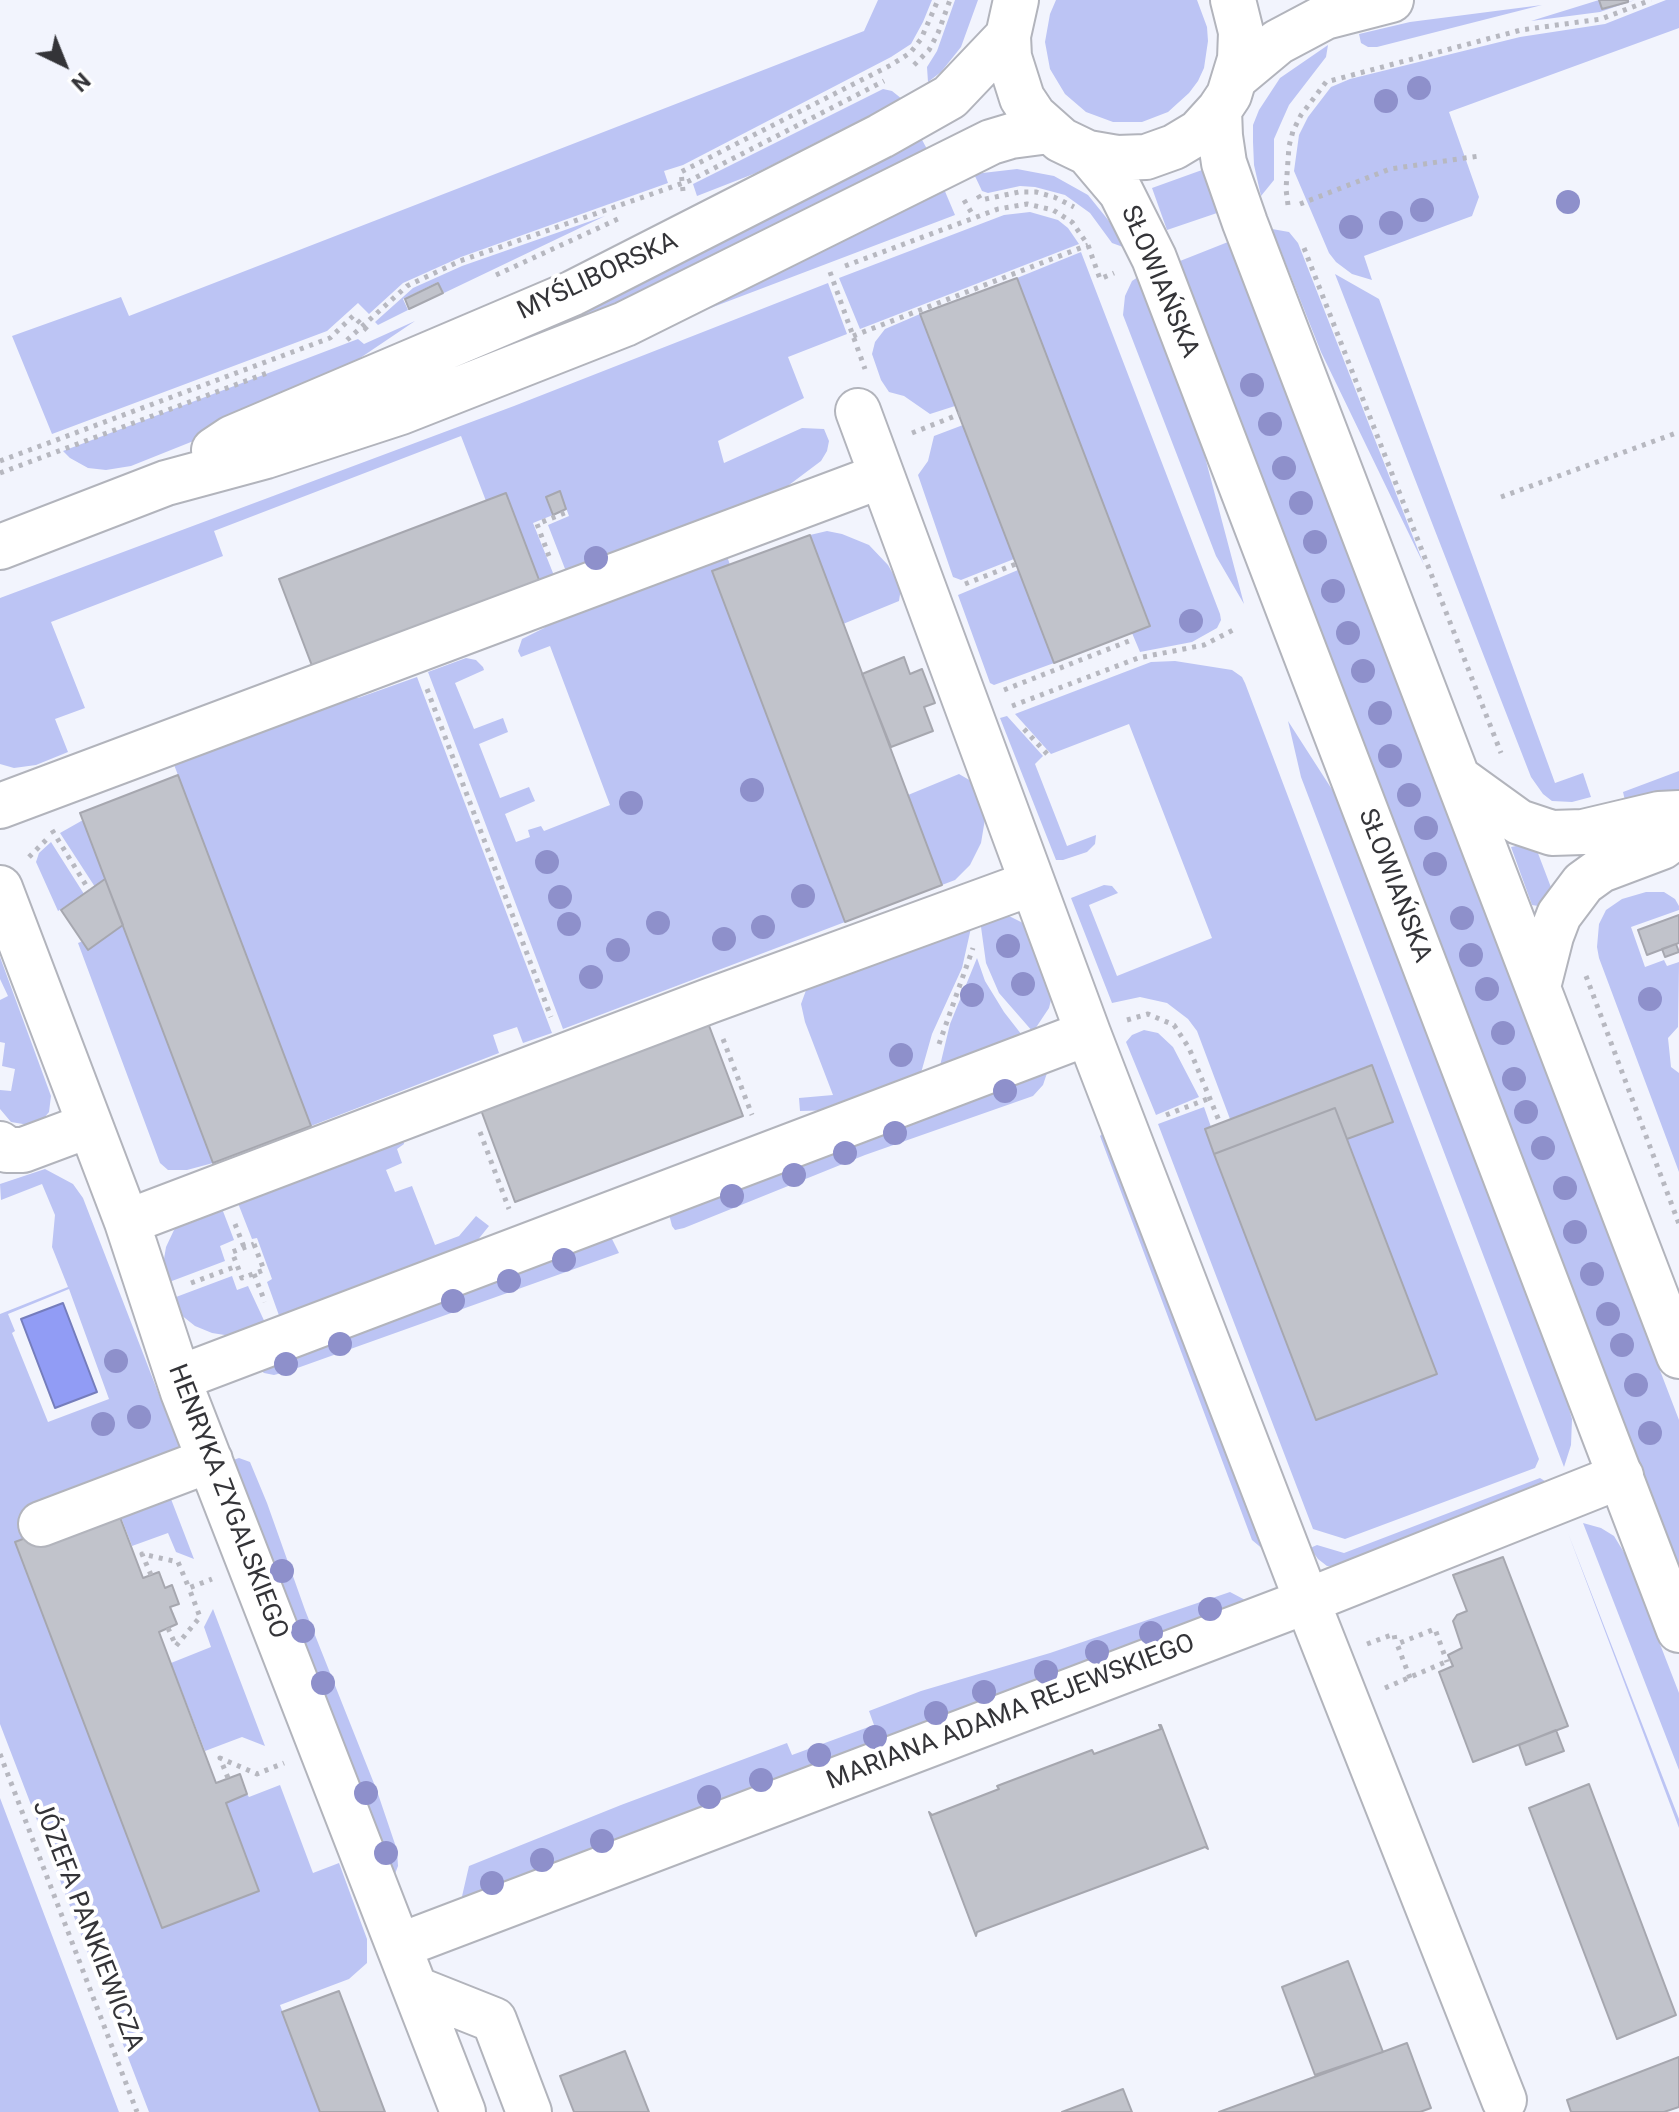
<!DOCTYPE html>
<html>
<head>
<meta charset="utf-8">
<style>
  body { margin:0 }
  #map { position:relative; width:1679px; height:2112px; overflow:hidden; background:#f2f4fd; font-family:Roboto,sans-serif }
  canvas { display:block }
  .north { position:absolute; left:24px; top:24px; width:80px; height:80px; -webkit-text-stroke:6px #fff; paint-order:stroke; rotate:137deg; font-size:22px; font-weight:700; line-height:32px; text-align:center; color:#343438 }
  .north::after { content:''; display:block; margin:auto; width:28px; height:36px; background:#343438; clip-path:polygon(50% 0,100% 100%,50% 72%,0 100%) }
</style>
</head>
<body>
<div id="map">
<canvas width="1679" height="2112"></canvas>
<div class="north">N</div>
</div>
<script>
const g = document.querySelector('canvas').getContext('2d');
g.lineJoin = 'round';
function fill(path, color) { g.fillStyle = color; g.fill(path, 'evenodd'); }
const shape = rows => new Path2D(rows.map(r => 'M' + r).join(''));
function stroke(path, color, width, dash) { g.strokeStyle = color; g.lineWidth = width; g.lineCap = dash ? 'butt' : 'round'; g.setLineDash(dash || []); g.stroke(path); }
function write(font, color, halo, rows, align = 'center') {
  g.font = font + ' Roboto,sans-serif'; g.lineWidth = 8; g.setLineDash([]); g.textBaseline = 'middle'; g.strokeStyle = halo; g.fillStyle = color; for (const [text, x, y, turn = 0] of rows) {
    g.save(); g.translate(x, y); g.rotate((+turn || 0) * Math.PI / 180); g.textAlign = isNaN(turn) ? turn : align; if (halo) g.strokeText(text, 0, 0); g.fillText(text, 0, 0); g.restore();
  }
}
const green = shape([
  [878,0,932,0,923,22,911,44,891,57,683,165,664,171,668,183,461,257,403,283,369,314,358,303,327,331,52,434,12,336,121,297,129,316,864,31],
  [955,0,978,0,961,47,941,72,928,82,927,67,937,51],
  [1056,0,1197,0,1207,27,1208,41,1204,68,1198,81,1189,93,1168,112,1142,122,1113,122,1086,112,1065,94,1050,69,1045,42,1050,14],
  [1599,0,1602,9,1635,0,1600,12,1531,21],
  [1666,0,1679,0,1679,28,1449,112,1479,197,1472,216,1364,256,1372,280,1352,274,1336,262,1329,253,1294,171,1299,135,1308,117,1331,87,1350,79,1520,37,1605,24],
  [1542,5,1377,47,1368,47,1361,43,1359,34,1410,22],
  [1328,45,1326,57,1289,105,1281,123,1274,139,1274,180,1261,196,1254,165,1253,142,1253,125,1259,110,1280,78],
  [883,89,892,91,902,99,756,173,697,196,693,184],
  [921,138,927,149,688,272,585,318,584,310],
  [1017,169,1054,176,1088,195,1113,226,1123,247,1112,243,1090,213,1065,195,1035,187,1020,186,988,193,982,191,974,174],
  [1202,170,1217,213,1167,230,1152,188],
  [944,189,955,215,692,315,804,261],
  [1030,212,1058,220,1068,228,1079,244,860,329,839,278,1004,215],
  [605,216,444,293,438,282,403,299,408,310,378,325,375,322,413,288,462,266],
  [1272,229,1289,232,1298,243,1424,565,1321,352],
  [1228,242,1679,1420,1679,1570,1180,261],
  [1081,252,1220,614,1221,620,1217,628,1192,642,1140,652,1132,633,1150,625,1017,278],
  [1335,274,1379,299,1555,783,1583,773,1591,797,1572,802,1552,801,1543,794,1531,777],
  [1138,277,1205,457,1244,604,1216,556,1123,315,1125,296,1132,281],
  [828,283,847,334,788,357,804,398,718,441,724,463,802,428,824,429,829,441,827,451,821,461,781,491,567,574,548,525,569,516,560,492,546,497,553,515,533,523,555,578,541,585,506,493,486,501,461,436,214,531,223,556,51,622,85,708,55,719,68,752,36,765,14,768,0,764,0,598,514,406],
  [920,314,955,406,930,414,904,396,889,392,881,380,872,354,875,342,885,329],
  [415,321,326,381,256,416,131,466,106,470,88,468,70,458,63,451,358,339,364,344],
  [963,425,1014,559,961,580,953,577,918,475,928,461,934,436],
  [827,531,842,534,869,545,888,565,901,588,899,601,843,624,810,535],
  [725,550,730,565,713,572,845,922,563,1029,428,672,466,658,476,660,483,667,484,670,455,683,474,729,503,718,508,732,479,744,500,798,529,787,535,801,505,814,516,842,530,837,528,830,541,826,544,831,610,805,550,646,521,657,518,651,522,639,544,628,553,617],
  [1018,570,1054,663,994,685,990,683,958,595],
  [1175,661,1232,670,1242,677,1245,683,1539,1459,1535,1468,1345,1539,1313,1529,1158,1124,1204,1107,1211,1127,1205,1130,1316,1420,1436,1374,1347,1139,1393,1121,1371,1065,1230,1119,1197,1031,1188,1019,1167,1003,1140,997,1112,1003,1071,898,1104,885,1112,886,1118,893,1089,905,1117,976,1212,938,1129,724,1051,754,1015,714,1151,662],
  [417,677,552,1033,523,1043,517,1027,493,1035,499,1053,311,1126,173,762,343,697,358,698],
  [1007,716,1043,756,1035,764,1067,846,1096,835,1095,844,1087,852,1063,860,1056,860,1000,718],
  [1288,721,1333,791,1567,1402,1572,1419,1571,1445,1564,1467,1301,777],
  [1679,771,1679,791,1626,805,1623,792],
  [959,774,971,781,985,819,981,843,970,865,955,880,942,885,908,795],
  [83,820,105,879,95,887,60,833],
  [51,842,84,894,58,911,36,862,39,853],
  [1516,846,1536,848,1552,890,1538,906,1532,905,1511,847],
  [1646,892,1664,892,1675,899,1679,906,1679,910,1631,927,1645,967,1664,960,1667,966,1679,962,1678,1027,1668,1038,1671,1067,1679,1073,1679,1172,1599,958,1597,947,1599,924,1606,910,1622,899],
  [987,911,1003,913,1029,926,1053,992,1049,1008,1033,1032,999,993,986,963,981,927],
  [123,925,213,1163,187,1170,168,1170,160,1163,78,943],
  [971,928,962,968,932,1034,919,1080,841,1110,800,1111,799,1098,833,1095,805,1022,801,1004,813,971],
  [0,957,51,1096,49,1112,43,1119,29,1125,11,1122,0,1109,0,1090,11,1091,15,1069,2,1066,5,1043,0,1042,0,1000,8,996,0,979],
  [977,958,985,981,1004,1012,1025,1039,938,1074,950,1024],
  [1144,1030,1158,1033,1173,1047,1199,1097,1156,1115,1126,1042,1132,1035],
  [1031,1073,1047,1073,1043,1085,1033,1096,865,1155,684,1228,675,1230,672,1226,668,1210],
  [1113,1123,1265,1551,1252,1540,1100,1136],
  [403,1136,404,1144,397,1149,402,1163,386,1170,395,1192,412,1186,435,1245,459,1236,476,1216,489,1226,468,1252,281,1321,267,1282,272,1279,257,1238,252,1239,234,1193],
  [45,1169,73,1184,83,1198,185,1462,15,1542,162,1928,259,1891,226,1803,247,1794,249,1797,280,1785,313,1873,339,1863,367,1939,367,1963,349,1979,280,2005,320,2112,149,2112,0,1724,0,1314,68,1287,52,1247,55,1215,42,1184,1,1200,0,1184],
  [69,1289,109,1399,48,1422,12,1333,15,1331,8,1314],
  [218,1198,234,1240,220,1246,225,1261,164,1284,163,1265,166,1247,174,1230,186,1216],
  [611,1237,619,1253,289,1371,274,1375,264,1373,258,1368],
  [232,1276,237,1290,248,1286,268,1329,231,1336,212,1333,195,1326,180,1314,168,1300],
  [239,1458,250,1462,267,1503,305,1610,377,1791,397,1850,398,1866,393,1879,230,1461],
  [1540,1478,1548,1483,1340,1567,1327,1566,1318,1559,1310,1548,1317,1545,1344,1553],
  [166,1486,194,1559,176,1552,168,1533,132,1546,116,1504],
  [1583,1523,1601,1528,1614,1536,1625,1554,1679,1693,1679,1770],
  [1568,1533,1679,1819,1679,1828],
  [1230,1592,1249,1602,460,1905,469,1866,621,1805,787,1743,792,1755,874,1725,869,1711,921,1691,1050,1653],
  [213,1609,265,1746,242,1737,205,1751,171,1663,211,1647,204,1627],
  [0,1798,119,2112,0,2112]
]);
const water = shape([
  [63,1303,97,1392,55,1408,21,1319,63,1303]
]);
const building = shape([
  [1599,0,1628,0,1628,2,1602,9,1599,0],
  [1017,278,1150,626,1054,663,920,314,1017,278],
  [438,283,443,293,409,309,405,299,438,283],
  [560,491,566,509,553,515,546,497,560,491],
  [506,493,541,585,314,671,279,579,506,493],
  [810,535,942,885,845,922,712,571,810,535],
  [904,657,910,674,922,669,935,703,924,707,933,731,891,747,862,674,904,657],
  [178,775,311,1126,213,1163,80,813,178,775],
  [105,879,123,925,88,950,61,910,105,879],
  [1679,915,1679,943,1647,955,1638,930,1679,915],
  [1676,944,1679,952,1665,957,1662,949,1676,944],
  [708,1023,743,1116,515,1202,481,1110,708,1023],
  [1372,1065,1393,1122,1347,1139,1335,1108,1214,1154,1205,1129,1372,1065],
  [1335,1108,1437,1374,1316,1420,1214,1154,1335,1108],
  [115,1504,143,1578,159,1572,165,1588,172,1585,179,1604,170,1607,177,1624,159,1632,216,1783,240,1774,247,1794,226,1803,259,1891,162,1928,15,1542,115,1504],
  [1503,1557,1568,1726,1473,1762,1439,1672,1453,1666,1448,1655,1462,1648,1453,1621,1457,1615,1467,1611,1453,1575,1503,1557],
  [1159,1725,1161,1725,1208,1849,1205,1847,977,1932,976,1936,929,1812,932,1815,999,1789,997,1786,1092,1750,1094,1754,1161,1729,1159,1725],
  [1556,1730,1564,1751,1526,1765,1519,1745,1556,1730],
  [1589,1784,1676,2015,1617,2039,1529,1808,1589,1784],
  [1348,1961,1383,2052,1315,2075,1282,1987,1348,1961],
  [339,1991,344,2004,385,2112,320,2112,282,2012,339,1991],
  [1407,2043,1431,2108,1420,2112,1219,2112,1407,2043],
  [625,2051,649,2112,574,2112,560,2076,625,2051],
  [1679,2057,1679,2107,1664,2112,1571,2112,1567,2100,1679,2057],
  [1123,2089,1132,2112,1062,2112,1123,2089]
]);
const path = shape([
  [914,65,929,50,938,33,950,0],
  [683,191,681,172,891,65,910,53,921,39,938,0],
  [978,195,981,200,1019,192,1036,192,1054,197,1074,207],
  [964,200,974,217],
  [1300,204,1390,169,1479,156],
  [1288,205,1286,189,1289,146,1293,131,1301,115,1326,82,1521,30,1601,19,1651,0],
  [1304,248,1501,753],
  [845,266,998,209,1027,204,1053,210,1072,222,1088,245,1100,279,1114,273],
  [830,272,865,369],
  [496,275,618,219],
  [853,336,1088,245],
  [347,340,407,286,460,261,689,181,884,81],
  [912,433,960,414],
  [0,461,330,338,353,316,369,332],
  [0,473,267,373],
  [1501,497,1679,432],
  [549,556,537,524,567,512],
  [965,584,1016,564],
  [427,689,551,1017],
  [1004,690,1134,639],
  [1012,706,1138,658,1204,645,1237,628],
  [1024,729,1048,755],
  [52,830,89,890],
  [29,857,50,836],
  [1586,976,1679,1224],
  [1127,1020,1148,1014,1174,1025,1189,1048,1220,1123],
  [723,1039,752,1115],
  [939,1044,973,948],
  [1166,1115,1210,1098],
  [480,1132,509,1209],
  [235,1224,244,1247],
  [254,1244,264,1270,242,1278,232,1252,254,1244],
  [254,1274,265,1302],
  [191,1283,237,1266],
  [151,1575,142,1554,178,1562,189,1588],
  [168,1628,176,1646,200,1617,189,1588,212,1579],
  [1367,1644,1394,1634,1396,1645],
  [1410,1678,1397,1644,1435,1629,1447,1662],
  [1385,1688,1450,1660],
  [0,1754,137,2112],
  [228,1778,220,1758,257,1774,284,1763]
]);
const minor = shape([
  [858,411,1088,1033,1307,1601,1504,2100],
  [0,806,881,476],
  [0,888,127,1222,183,1392,463,2112],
  [0,1144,7,1150,23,1150,90,1125],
  [127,1222,709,1001,1032,883],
  [179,1378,1088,1033],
  [41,1524,210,1460],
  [399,1946,1307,1601,1621,1476],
  [416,1989,494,2020,529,2112]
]);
const major = shape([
  [1016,0,1008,36,1009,57,1022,98,1034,116,1061,140,1088,153,1117,158,1146,157,1174,147,1199,132,1219,110,1229,95,1240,59,1241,32,1233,0],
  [1236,77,1278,42,1325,17,1391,0],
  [1219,110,1220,136,1224,163,1245,223,1679,1356],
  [1088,153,1121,192,1154,258,1679,1630],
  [214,450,232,438,573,293,881,136,950,97,1008,36],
  [0,547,166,483,266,456,401,412,625,324,991,142,1011,136,1049,131],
  [1458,778,1519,822,1552,833,1583,832,1659,814,1679,813],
  [1538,987,1551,936,1559,915,1583,883,1601,870,1662,847,1679,834]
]);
const trees = [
  [1419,88],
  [1386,101],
  [1568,202],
  [1422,210],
  [1391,223],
  [1351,227],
  [1252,385],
  [1270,424],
  [1284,468],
  [1301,503],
  [1315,542],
  [596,558],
  [1333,591],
  [1191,621],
  [1348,633],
  [1363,671],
  [1380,713],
  [1390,756],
  [752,790],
  [1409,795],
  [631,803],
  [1426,828],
  [547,862],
  [1435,864],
  [803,896],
  [560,897],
  [1462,918],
  [658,923],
  [569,924],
  [763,927],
  [724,939],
  [1008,946],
  [618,950],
  [1471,955],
  [591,977],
  [1023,984],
  [1487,989],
  [972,995],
  [1650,999],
  [1503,1033],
  [901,1055],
  [1514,1079],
  [1005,1091],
  [1526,1112],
  [895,1133],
  [1543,1148],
  [845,1153],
  [794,1175],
  [1565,1188],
  [732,1196],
  [1575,1232],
  [564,1260],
  [1592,1274],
  [509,1281],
  [453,1301],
  [1608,1314],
  [340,1344],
  [1622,1345],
  [116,1361],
  [286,1364],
  [1636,1385],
  [139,1417],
  [103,1424],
  [1650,1433],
  [282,1571],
  [1210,1609],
  [303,1631],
  [1151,1633],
  [1097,1652],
  [1046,1672],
  [323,1683],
  [984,1692],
  [936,1713],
  [875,1737],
  [819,1755],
  [761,1780],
  [366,1793],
  [709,1797],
  [602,1841],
  [386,1853],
  [542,1860],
  [492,1883]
];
const streetNames = [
  ["MYŚLIBORSKA",598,277,-25],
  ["SŁOWIAŃSKA",1159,282,67],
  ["SŁOWIAŃSKA",1394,886,69],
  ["HENRYKA ZYGALSKIEGO",227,1502,69],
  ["MARIANA ADAMA REJEWSKIEGO",1011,1713,-21],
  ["JÓZEFA PANKIEWICZA",87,1926,69]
];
fill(green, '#bcc4f4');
fill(water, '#919cf5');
stroke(water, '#757dbc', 2);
fill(building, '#c1c3cb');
stroke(building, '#a6a7af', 2);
stroke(minor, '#b2b4bc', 48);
stroke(major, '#b2b4bc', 48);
stroke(path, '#b7b8c0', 5, [4, 6]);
stroke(minor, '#fff', 44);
stroke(major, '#fff', 44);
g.fillStyle = '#8e90cb';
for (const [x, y] of trees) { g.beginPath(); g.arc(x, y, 12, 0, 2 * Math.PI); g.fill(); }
write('26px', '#343438', '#fff', streetNames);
</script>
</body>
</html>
